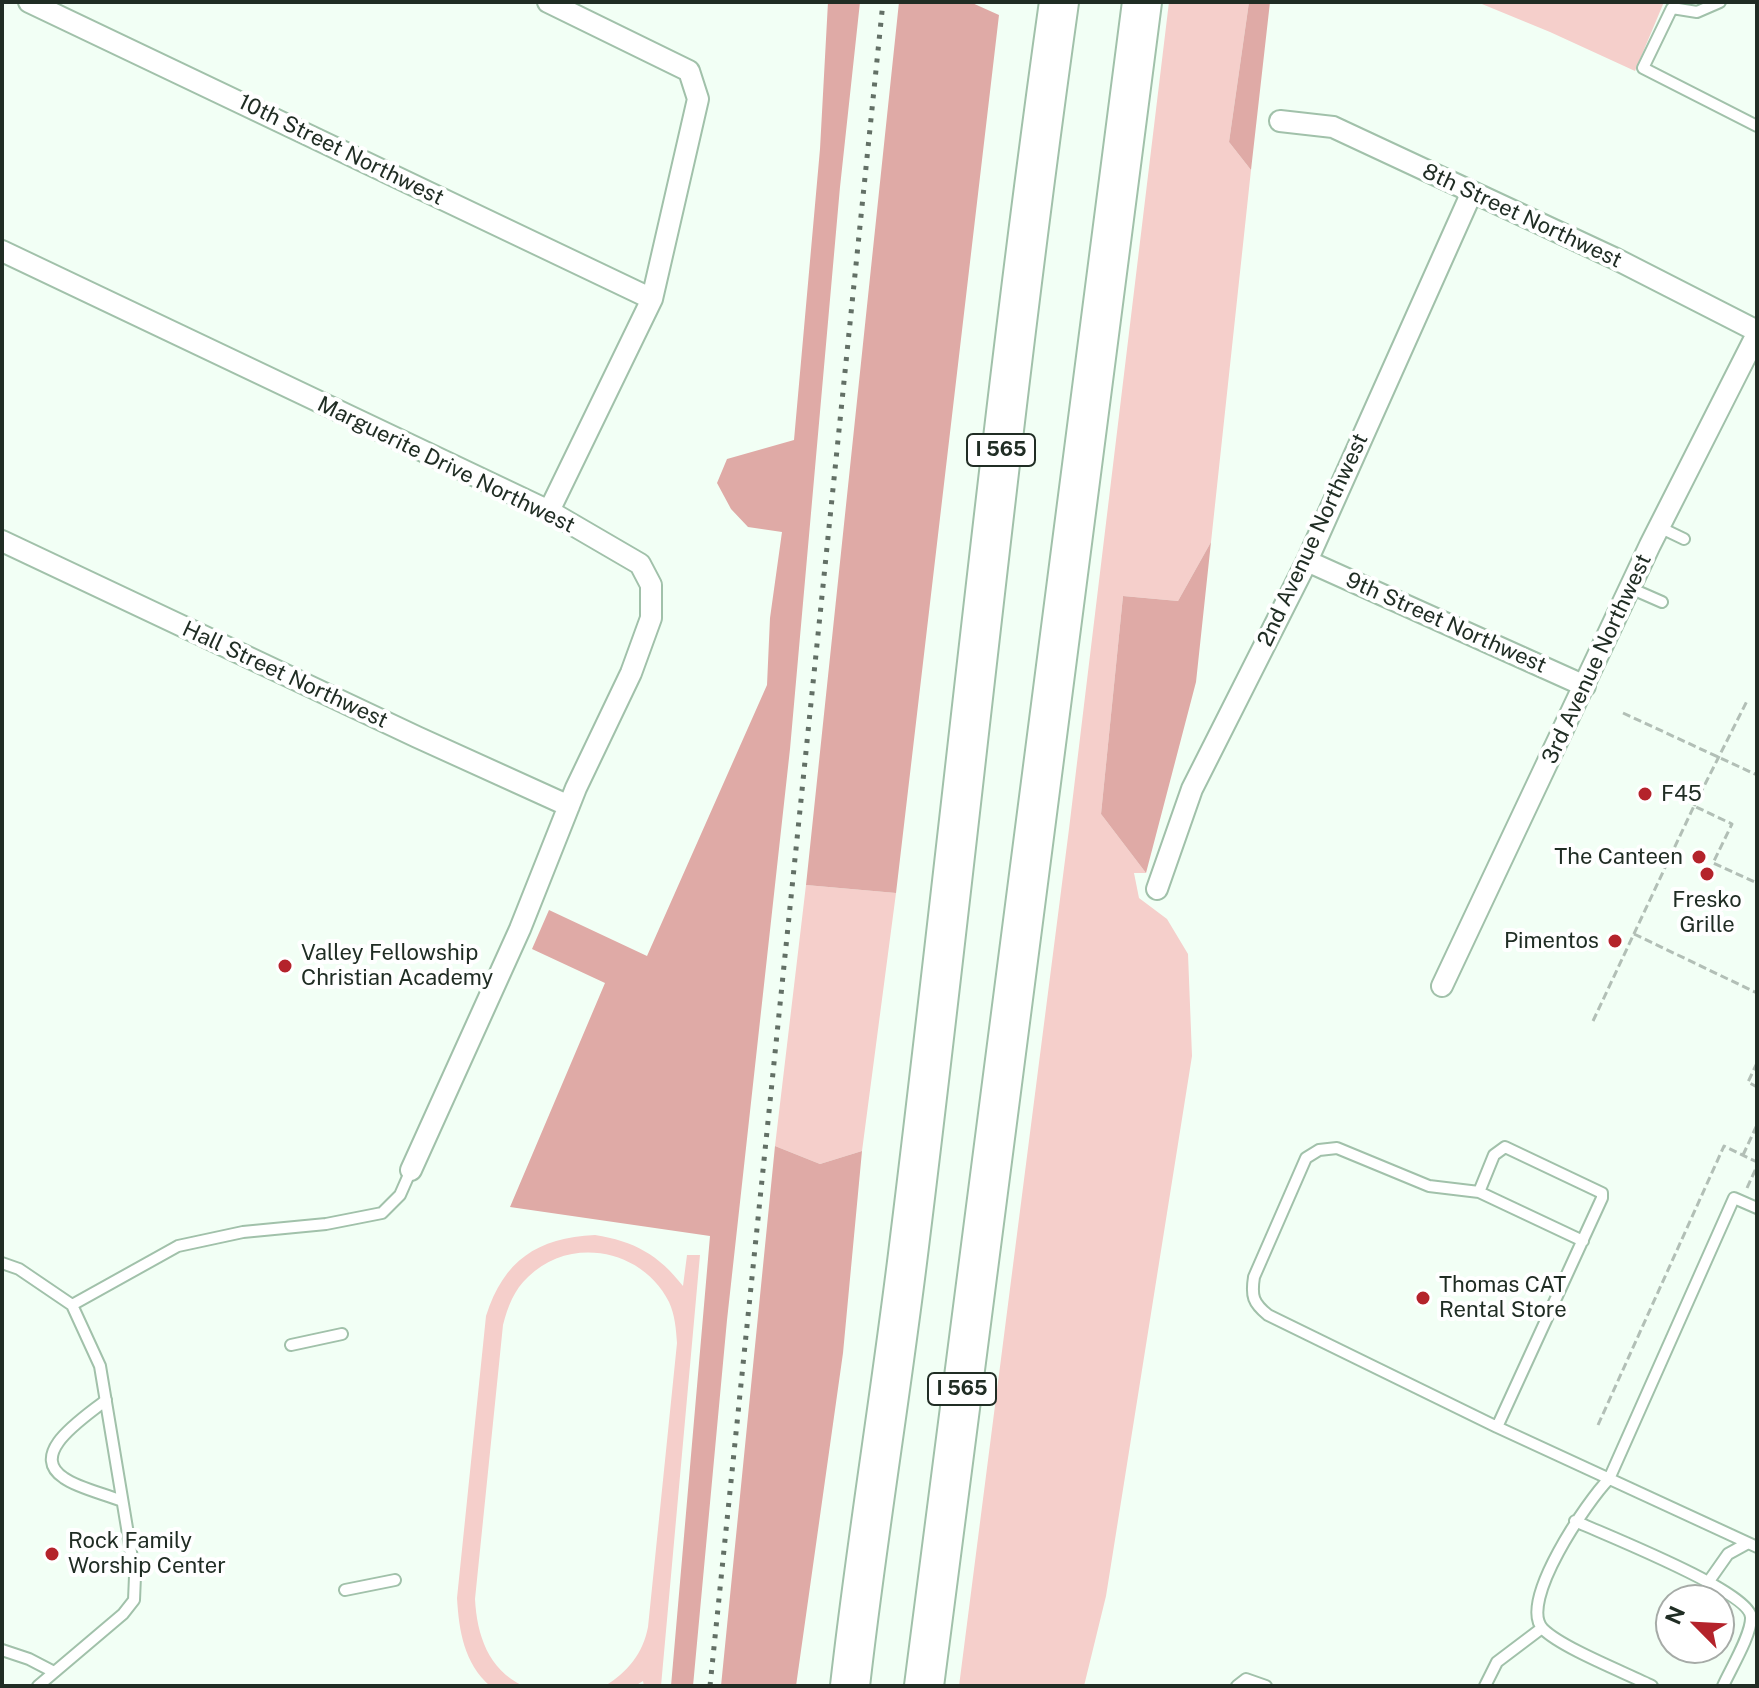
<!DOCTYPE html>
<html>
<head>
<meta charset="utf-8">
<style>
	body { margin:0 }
	#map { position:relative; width:1759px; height:1688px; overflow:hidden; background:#f2fff5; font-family:"Public Sans",sans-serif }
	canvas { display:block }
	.frame { position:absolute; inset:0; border:4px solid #202d24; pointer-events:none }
	.north { position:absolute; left:1655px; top:1584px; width:80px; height:80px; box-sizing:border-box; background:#fff; border:2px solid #a6aba7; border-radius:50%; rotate:294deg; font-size:22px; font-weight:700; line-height:32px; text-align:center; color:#202d24 }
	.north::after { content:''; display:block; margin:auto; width:28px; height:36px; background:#b4232b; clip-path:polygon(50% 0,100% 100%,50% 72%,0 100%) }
</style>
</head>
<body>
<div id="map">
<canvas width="1759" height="1688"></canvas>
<div class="frame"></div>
<div class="north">N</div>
</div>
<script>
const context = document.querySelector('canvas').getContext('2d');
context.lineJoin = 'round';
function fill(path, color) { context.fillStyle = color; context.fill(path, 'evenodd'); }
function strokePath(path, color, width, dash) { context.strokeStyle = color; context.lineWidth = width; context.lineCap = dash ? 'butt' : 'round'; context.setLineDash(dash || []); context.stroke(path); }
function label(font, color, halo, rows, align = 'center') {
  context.font = font + ' "Public Sans",sans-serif'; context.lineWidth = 8; context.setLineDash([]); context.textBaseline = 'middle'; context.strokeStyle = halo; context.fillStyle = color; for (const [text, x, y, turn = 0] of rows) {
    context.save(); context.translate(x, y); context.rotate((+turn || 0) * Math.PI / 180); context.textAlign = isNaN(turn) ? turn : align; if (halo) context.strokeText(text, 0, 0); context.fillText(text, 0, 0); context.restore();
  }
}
fill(new Path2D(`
	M1169 2H1249L1229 142 1251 170 1211 542 1178 601 1123 596 1101 814 1146 873H1134L1139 898 1167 919 1188 954 1192 1056 1106 1596 1084 1686H959L1069 829Z
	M1477 2H1664L1635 71 1550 32Z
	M806 885 896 893 862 1151 820 1164 775 1146Z
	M595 1235C634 1241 659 1255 683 1286L687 1255H700L661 1686H644L643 1681 635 1686H605C628 1672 643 1653 648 1627L677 1343C676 1329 675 1315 669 1302 643 1249 570 1235 528 1277 514 1290 508 1306 503 1325L475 1599C477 1635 488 1669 523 1686H490C464 1663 459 1631 457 1598L486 1316C504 1260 537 1238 595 1235Z`), '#f5cfcb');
fill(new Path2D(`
	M828 2H860L840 187 790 749 727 1320 693 1686H671L710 1236 510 1207 605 983 532 949 549 910 647 956 767 685 770 618 782 532 748 527 731 509 717 483 727 459 794 440 820 149Z
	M899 2H970L999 15 896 893 806 885Z
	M1249 2H1270L1251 170 1229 142Z
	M1211 542 1196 682 1146 873 1101 814 1123 596 1178 601Z
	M775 1146 820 1164 862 1151 843 1353 796 1686H721Z`), '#dfaaa6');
const service = new Path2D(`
	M1720 2 1697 12 1672 8 1643 68 1757 126
	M1659 527 1684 539
	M1630 588 1662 602
	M1479 1192 1494 1155 1505 1147 1602 1193V1198L1497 1427
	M1583 1241 1479 1192 1429 1186 1337 1148 1319 1150 1306 1158 1254 1277C1251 1296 1253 1303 1268 1315L1497 1427 1757 1547
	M2 1263 19 1269 72 1305 100 1366 135 1576 134 1600 123 1614 38 1686
	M72 1305 178 1246 243 1232 326 1224 382 1213 400 1195 411 1170
	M291 1345 342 1334
	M106 1400C87 1416 26 1453 64 1478 78 1488 105 1494 122 1501
	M1575 1521C1603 1534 1749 1591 1751 1617 1752 1634 1730 1670 1723 1686
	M1709 1581 1728 1554 1748 1543
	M345 1590 395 1580
	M2 1650 29 1659 54 1672
	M1237 1686 1246 1679 1266 1686
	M1485 1686 1497 1662 1542 1628
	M1652 1686C1626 1673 1562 1648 1543 1629 1517 1603 1588 1500 1609 1479L1734 1198 1757 1208`);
const minor = new Path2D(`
	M29 2 652 299
	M548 2 689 71 698 99 652 299 549 511
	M1280 121 1333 127 1616 259 1757 331
	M2 251 549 511 640 564 651 585V618L631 673 576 788 520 929 411 1170
	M2 541 417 737 569 806
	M1307 561 1585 686
	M1157 889 1192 789 1307 561 1472 192
	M1442 986 1650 545 1757 334`);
const motorway = new Path2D(`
	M850 1686C867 1536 892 1388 910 1238 961 826 1001 413 1059 2
	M924 1686 1142 2`);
strokePath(service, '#a1c1aa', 14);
strokePath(minor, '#a1c1aa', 24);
strokePath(motorway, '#a1c1aa', 42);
strokePath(new Path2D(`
	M1623 713 1757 775
	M1694 806 1748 699
	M1634 934 1757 993
	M1593 1021 1694 806 1732 824 1713 863 1757 883
	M1757 1063 1748 1082 1757 1087
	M1743 1155 1757 1125
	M1747 1188 1757 1166
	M1598 1425 1724 1146 1757 1162`), '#b2bfb6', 3, [8, 4]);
strokePath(service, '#fff', 10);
strokePath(minor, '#fff', 20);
strokePath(motorway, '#fff', 38);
strokePath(new Path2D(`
	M710 1686 883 2`), '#637066', 5, [4, 8]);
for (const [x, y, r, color] of [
	[1645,794,8,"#b4232b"],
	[1699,857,8,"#b4232b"],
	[1707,874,8,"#b4232b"],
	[1615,941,8,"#b4232b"],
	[285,966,8,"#b4232b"],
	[1423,1298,8,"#b4232b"],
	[52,1554,8,"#b4232b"]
]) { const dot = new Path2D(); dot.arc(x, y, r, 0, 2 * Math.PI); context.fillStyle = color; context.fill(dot); strokePath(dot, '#fff', 3); }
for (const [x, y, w] of [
	[1001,450,68],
	[962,1389,68]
]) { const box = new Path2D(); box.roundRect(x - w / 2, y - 16, w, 32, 6); context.fillStyle = '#fff'; context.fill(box); strokePath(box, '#202d24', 2); }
label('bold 20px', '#202d24', null, [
	["I 565",1001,450],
	["I 565",962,1389]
]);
label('22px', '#202d24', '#fff', [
	["10th Street Northwest",341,150,26],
	["8th Street Northwest",1522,216,25],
	["Marguerite Drive Northwest",446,465,26],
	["2nd Avenue Northwest",1313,540,-65],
	["9th Street Northwest",1446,623,24],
	["3rd Avenue Northwest",1597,659,-65],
	["Hall Street Northwest",285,675,25]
]);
label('22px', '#202d24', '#fff', [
	["F45",1661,794],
	["The Canteen",1683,857,"right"],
	["Fresko",1707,900,"center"],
	["Grille",1707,925,"center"],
	["Pimentos",1599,941,"right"],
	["Valley Fellowship",301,953],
	["Christian Academy",301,978],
	["Thomas CAT",1439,1285],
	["Rental Store",1439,1310],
	["Rock Family",68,1541],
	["Worship Center",68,1566]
], 'left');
</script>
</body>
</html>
